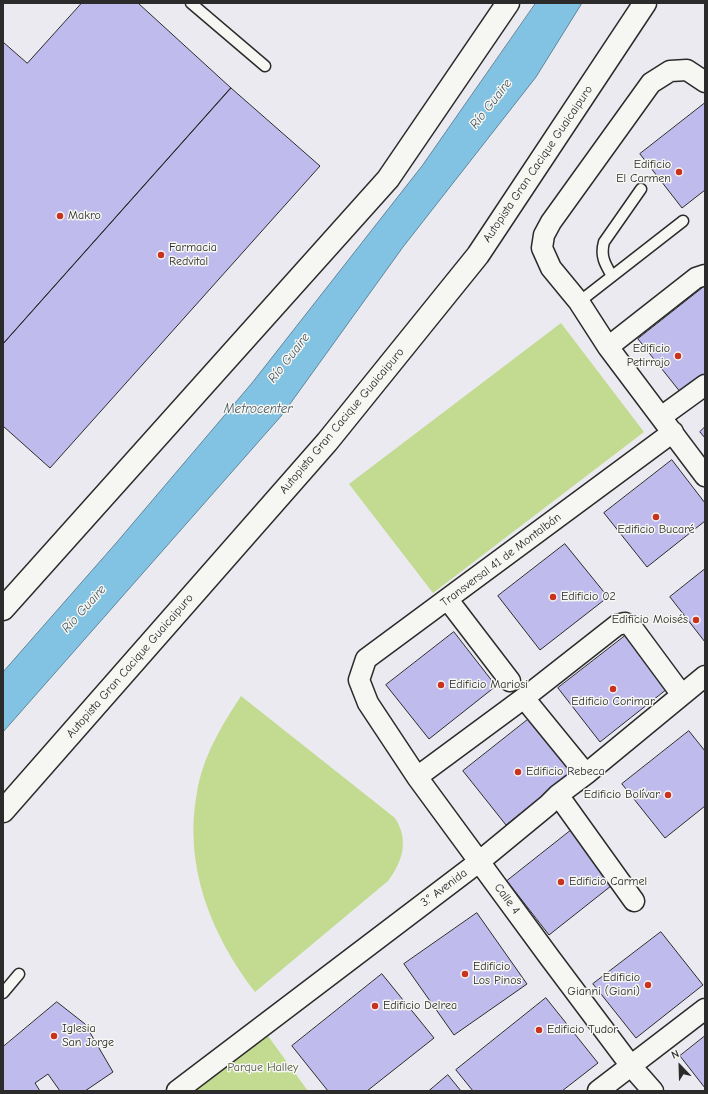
<!DOCTYPE html>
<html>
<head>
<meta charset="utf-8">
<style>
	body { margin:0 }
	#map { position:relative; width:708px; height:1094px; overflow:hidden; background:#ebeaf1; font-family:"Comic Neue",sans-serif }
	canvas { display:block }
	.frame { position:absolute; inset:0; border:4px solid #2b2b2b; pointer-events:none }
	.north { position:absolute; left:660px; top:1046px; width:40px; height:40px; -webkit-text-stroke:3px #f6f6f2; paint-order:stroke; rotate:337deg; font-size:11px; font-weight:700; line-height:16px; text-align:center; color:#2b2b2b }
	.north::after { content:''; display:block; margin:auto; width:14px; height:18px; background:#2b2b2b; clip-path:polygon(50% 0,100% 100%,50% 72%,0 100%) }
</style>
</head>
<body>
<div id="map">
<canvas width="708" height="1094"></canvas>
<div class="frame"></div>
<div class="north">N</div>
</div>
<script>
const context = document.querySelector('canvas').getContext('2d');
context.lineJoin = 'round';
function fill(path, color) { context.fillStyle = color; context.fill(path, 'evenodd'); }
function strokePath(path, color, width, dash) { context.strokeStyle = color; context.lineWidth = width; context.lineCap = dash ? 'butt' : 'round'; context.setLineDash(dash || []); context.stroke(path); }
function label(font, color, halo, rows, align = 'center') {
  context.font = font + ' "Comic Neue",sans-serif'; context.lineWidth = 3; context.setLineDash([]); context.textBaseline = 'middle'; context.strokeStyle = halo; context.fillStyle = color; for (const [text, x, y, turn = 0] of rows) {
    context.save(); context.translate(x, y); context.rotate((+turn || 0) * Math.PI / 180); context.textAlign = isNaN(turn) ? turn : align; if (halo) context.strokeText(text, 0, 0); context.fillText(text, 0, 0); context.restore();
  }
}
fill(new Path2D(`
	M561 323 644 432 433 593 349 484Z
	M241 696 395 818C409 840 403 861 388 881L255 992C211 935 183 865 197 792 203 756 222 725 241 696Z
	M268 1036 308 1091H192Z`), '#c2db91');
const water = new Path2D(`
	M536 3H582L536 77 403 247 282 415 3 732V672L117 542 252 383 422 166Z`);
fill(water, '#82c2e3');
strokePath(water, '#5f8699', 1);
const building = new Path2D(`
	M82 3H138L231 88 3 344V42L27 63Z
	M231 88 320 166 50 468 3 426V344Z
	M705 103V190L682 208 640 154Z
	M705 286V374L681 393 638 339Z
	M705 427V438L700 432Z
	M672 460 705 503V521L647 567 604 513Z
	M565 544 608 597 540 650 498 596Z
	M705 569V642L670 597Z
	M454 632 496 686 429 739 386 685Z
	M625 636 667 689 600 742 558 688Z
	M530 718 573 772 506 825 463 771Z
	M689 731 705 751V806L665 838 622 784Z
	M574 828 616 882 549 935 507 881Z
	M477 913 527 984 454 1035 404 964Z
	M661 932 703 985 636 1038 593 984Z
	M382 974 434 1038 367 1091H328L292 1046Z
	M546 998 598 1063 562 1091H473L456 1070Z
	M57 1002 85 1024 113 1072 85 1091H60L48 1074 35 1083 40 1091H3V1047Z
	M705 1036V1088L680 1056Z
	M448 1075 461 1091H429Z`);
fill(building, '#bfbced');
strokePath(building, '#2b2b2b', 1);
const service = new Path2D(`
	M191 3 265 66
	M612 276C605 264 600 256 604 242L641 189
	M579 302 683 221
	M3 993 19 974`);
const minor = new Path2D(`
	M705 82 687 70 670 71 651 83 551 222 544 235 542 248 551 268 579 302 608 347 705 476
	M608 347 696 278 705 275
	M661 417 705 385
	M448 600 510 681
	M524 698 586 774
	M417 777 524 698 617 625 625 623 631 626 682 695
	M558 795 634 901
	M177 1091 480 861 548 805 558 795 586 774 705 676
	M598 1091 705 1009
	M653 1091 631 1066 550 958 417 777 368 703 359 680 366 659 673 432`);
const motorway = new Path2D(`
	M3 609 388 179 508 3
	M3 811 327 442 478 255 645 3`);
strokePath(service, '#2b2b2b', 13);
strokePath(minor, '#2b2b2b', 23);
strokePath(motorway, '#2b2b2b', 25);
strokePath(service, '#f6f6f2', 10);
strokePath(minor, '#f6f6f2', 20);
strokePath(motorway, '#f6f6f2', 22);
for (const [x, y, r, color] of [
	[679,172,4,"#c8321e"],
	[60,216,4,"#c8321e"],
	[161,255,4,"#c8321e"],
	[678,356,4,"#c8321e"],
	[656,517,4,"#c8321e"],
	[553,597,4,"#c8321e"],
	[696,620,4,"#c8321e"],
	[441,685,4,"#c8321e"],
	[613,689,4,"#c8321e"],
	[518,772,4,"#c8321e"],
	[668,795,4,"#c8321e"],
	[561,882,4,"#c8321e"],
	[465,974,4,"#c8321e"],
	[648,985,4,"#c8321e"],
	[375,1006,4,"#c8321e"],
	[539,1030,4,"#c8321e"],
	[54,1036,4,"#c8321e"]
]) { const dot = new Path2D(); dot.arc(x, y, r, 0, 2 * Math.PI); context.fillStyle = color; context.fill(dot); strokePath(dot, '#f6f6f2', 1.5); }
label('12px', '#2b2b2b', '#f6f6f2', [
	["Autopista Gran Cacique Guaicaipuro",538,164,-56],
	["Autopista Gran Cacique Guaicaipuro",342,421,-50],
	["Transversal 41 de Montalbán",501,560,-37],
	["Autopista Gran Cacique Guaicaipuro",130,666,-49],
	["3.° Avenida",444,888,-37],
	["Calle 4",507,899,54]
]);
label('12px', '#2b2b2b', '#f6f6f2', [
	["Edificio",671,165,"right"],
	["El Carmen",671,179,"right"],
	["Makro",68,216],
	["Farmacia",169,248],
	["Redvital",169,262],
	["Edificio",670,349,"right"],
	["Petirrojo",670,363,"right"],
	["Edificio Bucaré",656,530,"center"],
	["Edificio 02",561,597],
	["Edificio Moisés",688,620,"right"],
	["Edificio Mariosi",449,685],
	["Edificio Corimar",613,702,"center"],
	["Edificio Rebeca",526,772],
	["Edificio Bolívar",660,795,"right"],
	["Edificio Carmel",569,882],
	["Edificio",473,967],
	["Los Pinos",473,981],
	["Edificio",640,978,"right"],
	["Gianni (Giani)",640,992,"right"],
	["Edificio Delrea",383,1006],
	["Iglesia",62,1029],
	["San Jorge",62,1043],
	["Edificio Tudor",547,1030]
], 'left');
label('12px', '#515744', '#f6f6f2', [
	["Parque Halley",263,1068]
]);
label('italic 13px', '#455862', '#f6f6f2', [
	["Río Guaire",491,104,-52],
	["Río Guaire",289,358,-52],
	["Metrocenter",258,409],
	["Río Guaire",84,609,-48]
]);
</script>
</body>
</html>
